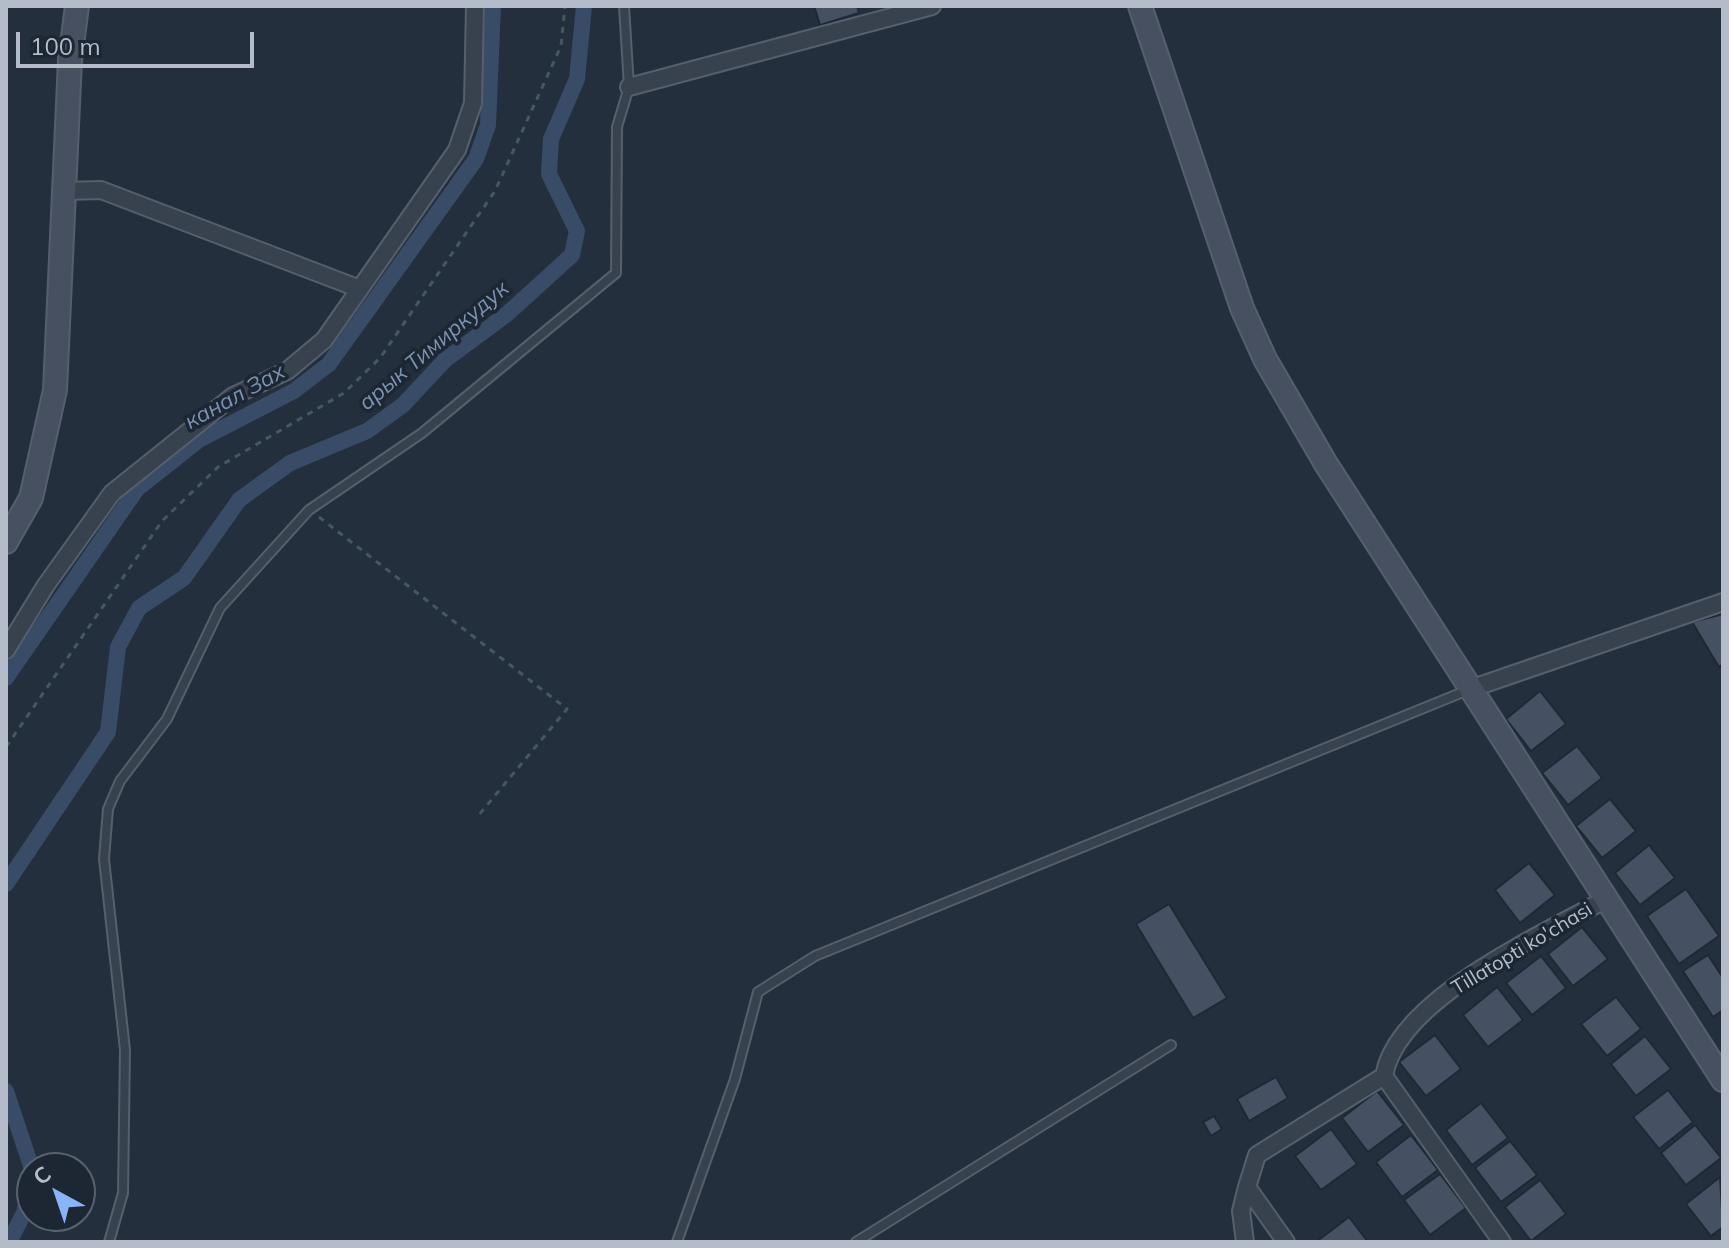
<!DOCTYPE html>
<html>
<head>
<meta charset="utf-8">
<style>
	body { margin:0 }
	#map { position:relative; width:1729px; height:1248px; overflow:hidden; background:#242f3e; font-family:Mulish,sans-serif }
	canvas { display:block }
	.frame { position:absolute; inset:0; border:8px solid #b4bcc9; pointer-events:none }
	.north { position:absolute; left:16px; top:1152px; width:80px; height:80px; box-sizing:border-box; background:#1d2633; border:2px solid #59626f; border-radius:50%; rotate:320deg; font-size:22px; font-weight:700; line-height:32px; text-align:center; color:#b4bcc9 }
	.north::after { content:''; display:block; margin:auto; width:28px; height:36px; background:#8ab4f8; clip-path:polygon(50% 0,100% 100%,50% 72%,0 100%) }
	.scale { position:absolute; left:16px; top:32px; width:238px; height:36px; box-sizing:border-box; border:4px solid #b4bcc9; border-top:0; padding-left:10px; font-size:24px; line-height:28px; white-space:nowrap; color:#b4bcc9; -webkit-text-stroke:6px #1d2633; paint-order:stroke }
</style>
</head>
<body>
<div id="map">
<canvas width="1729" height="1248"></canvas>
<div class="frame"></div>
<div class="north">С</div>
<div class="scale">100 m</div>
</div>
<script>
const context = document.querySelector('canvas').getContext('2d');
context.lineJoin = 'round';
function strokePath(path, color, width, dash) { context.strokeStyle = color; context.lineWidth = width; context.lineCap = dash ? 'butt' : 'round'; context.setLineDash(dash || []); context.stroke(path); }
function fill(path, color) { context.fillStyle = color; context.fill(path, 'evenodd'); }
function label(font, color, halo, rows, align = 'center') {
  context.font = font + ' Mulish,sans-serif'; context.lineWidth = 7; context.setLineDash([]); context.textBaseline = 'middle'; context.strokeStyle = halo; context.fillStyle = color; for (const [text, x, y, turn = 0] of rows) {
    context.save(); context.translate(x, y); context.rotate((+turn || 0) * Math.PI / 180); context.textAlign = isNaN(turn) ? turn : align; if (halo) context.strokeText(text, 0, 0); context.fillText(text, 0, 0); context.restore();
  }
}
strokePath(new Path2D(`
	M6 678 137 489 199 440 294 391 329 364 476 159 488 125 493 6
	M6 884 108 732 118 647 139 608 184 578 239 500 290 463 367 431 403 405 445 360 507 314 572 255 577 231 549 174 551 139 577 79 584 6
	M6 1091 32 1169
	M9 1242 24 1213 32 1177`), '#394c67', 16);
const building = new Path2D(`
	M814 6H857L859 13 820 25Z
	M1723 614V664L1719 667 1692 622Z
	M1540 691 1566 724 1531 751 1506 719Z
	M1577 746 1602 778 1568 805 1542 773Z
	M1610 799 1636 831 1602 858 1576 826Z
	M1649 845 1675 878 1640 905 1615 873Z
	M1529 863 1555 895 1520 923 1495 890Z
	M1686 889 1719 936 1679 964 1647 916Z
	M1169 904 1227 998 1193 1018 1136 924Z
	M1582 927 1608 959 1573 986 1548 954Z
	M1708 955 1723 978V1010L1713 1017 1683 971Z
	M1541 956 1566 988 1532 1015 1506 983Z
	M1497 987 1523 1020 1488 1047 1463 1015Z
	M1616 997 1641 1029 1607 1056 1581 1024Z
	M1435 1035 1461 1069 1426 1096 1399 1062Z
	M1645 1036 1671 1069 1636 1096 1611 1064Z
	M1276 1077 1288 1098 1249 1121 1237 1099Z
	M1668 1090 1693 1122 1659 1149 1633 1117Z
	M1377 1091 1404 1125 1368 1152 1342 1118Z
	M1481 1103 1508 1138 1472 1165 1446 1130Z
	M1214 1116 1222 1129 1211 1136 1203 1122Z
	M1695 1125 1721 1158 1686 1185 1661 1153Z
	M1331 1129 1357 1164 1321 1190 1295 1156Z
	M1411 1135 1438 1170 1402 1197 1376 1162Z
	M1510 1141 1537 1175 1501 1202 1475 1168Z
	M1440 1174 1466 1208 1430 1235 1404 1200Z
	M1720 1177 1723 1227 1711 1236 1686 1204Z
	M1540 1180 1566 1214 1531 1241 1505 1207Z
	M1349 1217 1368 1242H1316Z`);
fill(building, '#455162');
strokePath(building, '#1f2835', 2);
const service = new Path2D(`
	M109 1242 123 1193 125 1050 104 859 108 809 120 781 167 719 220 608 309 510 422 433 616 273 617 127 629 87 624 6
	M677 1242 735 1079 758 992 815 956 1468 690
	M856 1242 1171 1045`);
const minor = new Path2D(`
	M629 87 932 6
	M64 191 101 190 360 289
	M6 650 46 585 112 493 233 396 287 371 324 340 457 150 473 103 475 6
	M1470 689 1723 602
	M1384 1076C1397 999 1542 935 1606 899
	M1384 1076 1502 1242
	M1245 1242 1241 1211 1247 1187
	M1286 1242 1247 1187 1257 1155 1384 1076`);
const secondary = new Path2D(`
	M1140 6 1242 308 1265 359 1326 464 1723 1080
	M6 542 31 498 55 390 70 60 77 6`);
strokePath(service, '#565f6c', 12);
strokePath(minor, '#565f6c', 20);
strokePath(secondary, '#565f6c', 26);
strokePath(new Path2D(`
	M319 517 567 709 478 816
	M6 747 162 521 218 467 344 393 380 358 495 191 561 46 565 6`), '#44595c', 3, [6, 6]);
strokePath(service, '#38414e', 8);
strokePath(minor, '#38414e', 16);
strokePath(secondary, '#465061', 22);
label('20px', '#b4bcc9', '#1d2633', [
	["Tillatopti ko'chasi",1522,949,-31]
]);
label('italic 22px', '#7c92b1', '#1d2633', [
	["арык Тимиркудук",434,346,-40],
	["канал Зах",235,397,-29]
]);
</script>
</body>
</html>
